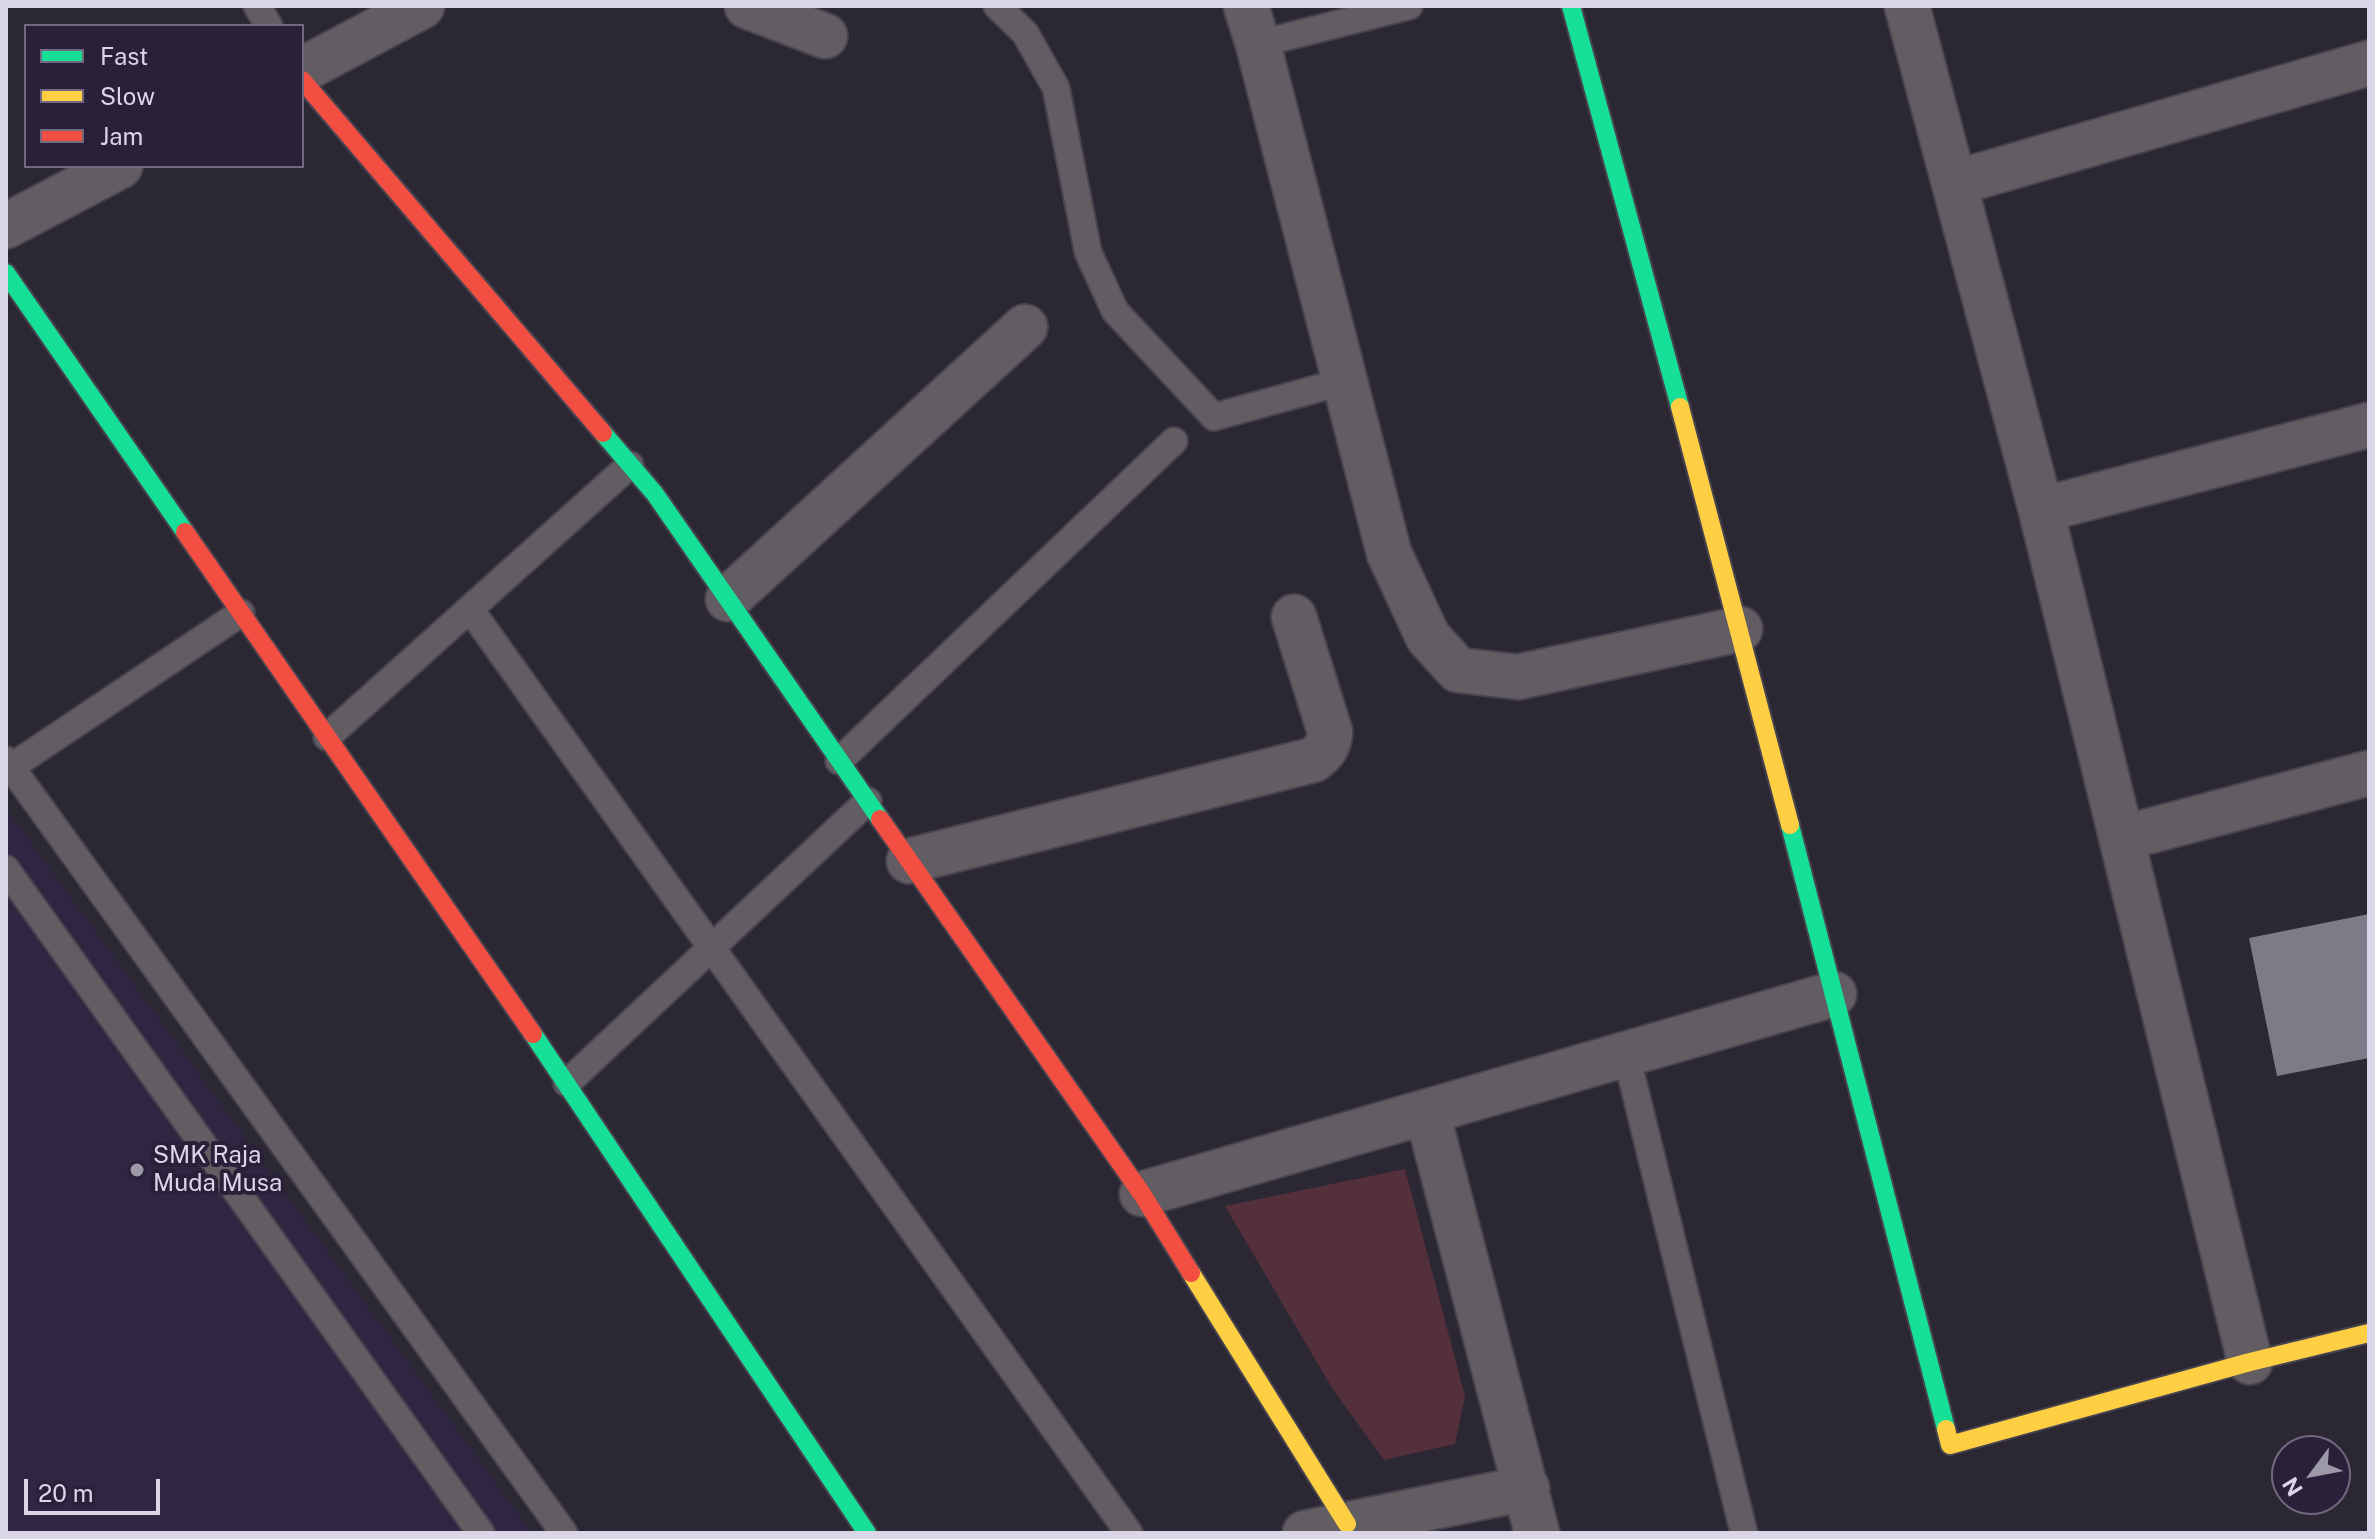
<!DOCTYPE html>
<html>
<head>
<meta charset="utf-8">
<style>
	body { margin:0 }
	#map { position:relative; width:2375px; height:1539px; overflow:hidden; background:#2b2733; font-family:"Public Sans",sans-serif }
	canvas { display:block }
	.frame { position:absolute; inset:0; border:8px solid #dbd6e7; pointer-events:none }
	.legend { position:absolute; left:24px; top:24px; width:280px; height:144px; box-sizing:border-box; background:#292139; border:2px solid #70697f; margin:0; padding:10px 14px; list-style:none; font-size:24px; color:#dbd6e7 }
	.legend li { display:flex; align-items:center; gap:16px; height:40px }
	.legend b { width:40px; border:2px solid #70697f }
	.north { position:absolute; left:2271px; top:1435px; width:80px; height:80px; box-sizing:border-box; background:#292139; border:2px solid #70697f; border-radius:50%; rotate:238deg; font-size:22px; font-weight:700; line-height:32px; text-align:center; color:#dbd6e7 }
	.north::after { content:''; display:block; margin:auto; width:28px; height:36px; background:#9d99a8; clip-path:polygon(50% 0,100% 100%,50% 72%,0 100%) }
	.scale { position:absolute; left:24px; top:1479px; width:136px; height:36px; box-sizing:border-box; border:4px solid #dbd6e7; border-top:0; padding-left:10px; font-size:24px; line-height:28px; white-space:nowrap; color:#dbd6e7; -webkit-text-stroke:6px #292139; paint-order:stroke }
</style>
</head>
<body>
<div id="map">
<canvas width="2375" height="1539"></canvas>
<div class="frame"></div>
<ul class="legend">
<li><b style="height:10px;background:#16e098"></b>Fast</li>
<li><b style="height:10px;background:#ffcf43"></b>Slow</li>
<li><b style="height:10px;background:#f24e42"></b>Jam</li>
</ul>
<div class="north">N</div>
<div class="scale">20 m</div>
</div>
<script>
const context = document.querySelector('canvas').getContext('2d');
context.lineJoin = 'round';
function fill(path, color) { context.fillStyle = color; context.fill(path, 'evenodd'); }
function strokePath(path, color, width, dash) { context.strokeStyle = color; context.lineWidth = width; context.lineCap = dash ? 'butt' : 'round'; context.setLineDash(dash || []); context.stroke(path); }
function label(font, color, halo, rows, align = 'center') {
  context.font = font + ' "Public Sans",sans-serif'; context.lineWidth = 8; context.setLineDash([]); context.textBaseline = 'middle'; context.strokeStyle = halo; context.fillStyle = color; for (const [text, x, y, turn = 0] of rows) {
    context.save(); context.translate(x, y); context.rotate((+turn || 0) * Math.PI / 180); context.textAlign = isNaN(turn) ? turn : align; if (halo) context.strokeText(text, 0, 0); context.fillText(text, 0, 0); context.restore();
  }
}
fill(new Path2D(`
	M6 808 532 1533H6Z`), '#2f2642');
fill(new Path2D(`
	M1405 1169 1465 1396 1455 1444 1384 1460 1332 1388 1225 1206Z`), '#542f3c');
fill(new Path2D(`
	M2369 914V1058L2277 1076 2249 938Z`), '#7b7c87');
const lane = new Path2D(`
	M257 6 269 26
	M997 6 1025 33 1056 88 1088 252 1115 311 1214 417 1345 381
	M1258 44 1409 6
	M470 609 1129 1533
	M327 737 630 465
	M6 760 564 1533
	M839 761 1174 441
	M11 767 241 613
	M6 869 481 1533
	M1626 1054 1744 1533
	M567 1083 868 801`);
const street = new Path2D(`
	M747 6 825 36
	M1246 6 1258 44 1389 553 1428 637 1458 670 1518 677 1740 629
	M1907 6 2041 510 2250 1362
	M302 70 422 6
	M1955 183 2369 63
	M6 226 120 166
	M2041 510 2369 425
	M728 599 1025 327
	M2123 838 2369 773
	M909 861 1313 760C1324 752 1329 746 1330 732L1294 617
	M1427 1112 1537 1533
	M1142 1194 1834 994
	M1305 1533 1527 1488`);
const fast = new Path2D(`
	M1571 6 1680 407
	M6 273 185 532
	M603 433 655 494 880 819
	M1790 825 1946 1429
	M533 1034 867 1533`);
const slow = new Path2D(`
	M1680 407 1790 825
	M1191 1273 1347 1524
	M1946 1429 1950 1445 2250 1362 2369 1333`);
const jam = new Path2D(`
	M302 80 603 433
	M185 532 533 1034
	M880 819 1142 1194 1191 1273`);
strokePath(lane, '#48444f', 30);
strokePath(street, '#48444f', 48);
strokePath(fast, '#48444f', 22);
strokePath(slow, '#48444f', 22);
strokePath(jam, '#48444f', 22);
strokePath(lane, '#625d63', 26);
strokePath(street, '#625d63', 44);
strokePath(fast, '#16e098', 18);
strokePath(slow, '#ffcf43', 18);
strokePath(jam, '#f24e42', 18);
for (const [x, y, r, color] of [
	[137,1170,8,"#9d99a8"]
]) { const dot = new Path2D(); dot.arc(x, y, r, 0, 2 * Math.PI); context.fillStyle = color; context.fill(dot); strokePath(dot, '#292139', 3); }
label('24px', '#dbd6e7', '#292139', [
	["SMK Raja",153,1156],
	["Muda Musa",153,1184]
], 'left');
</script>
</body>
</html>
